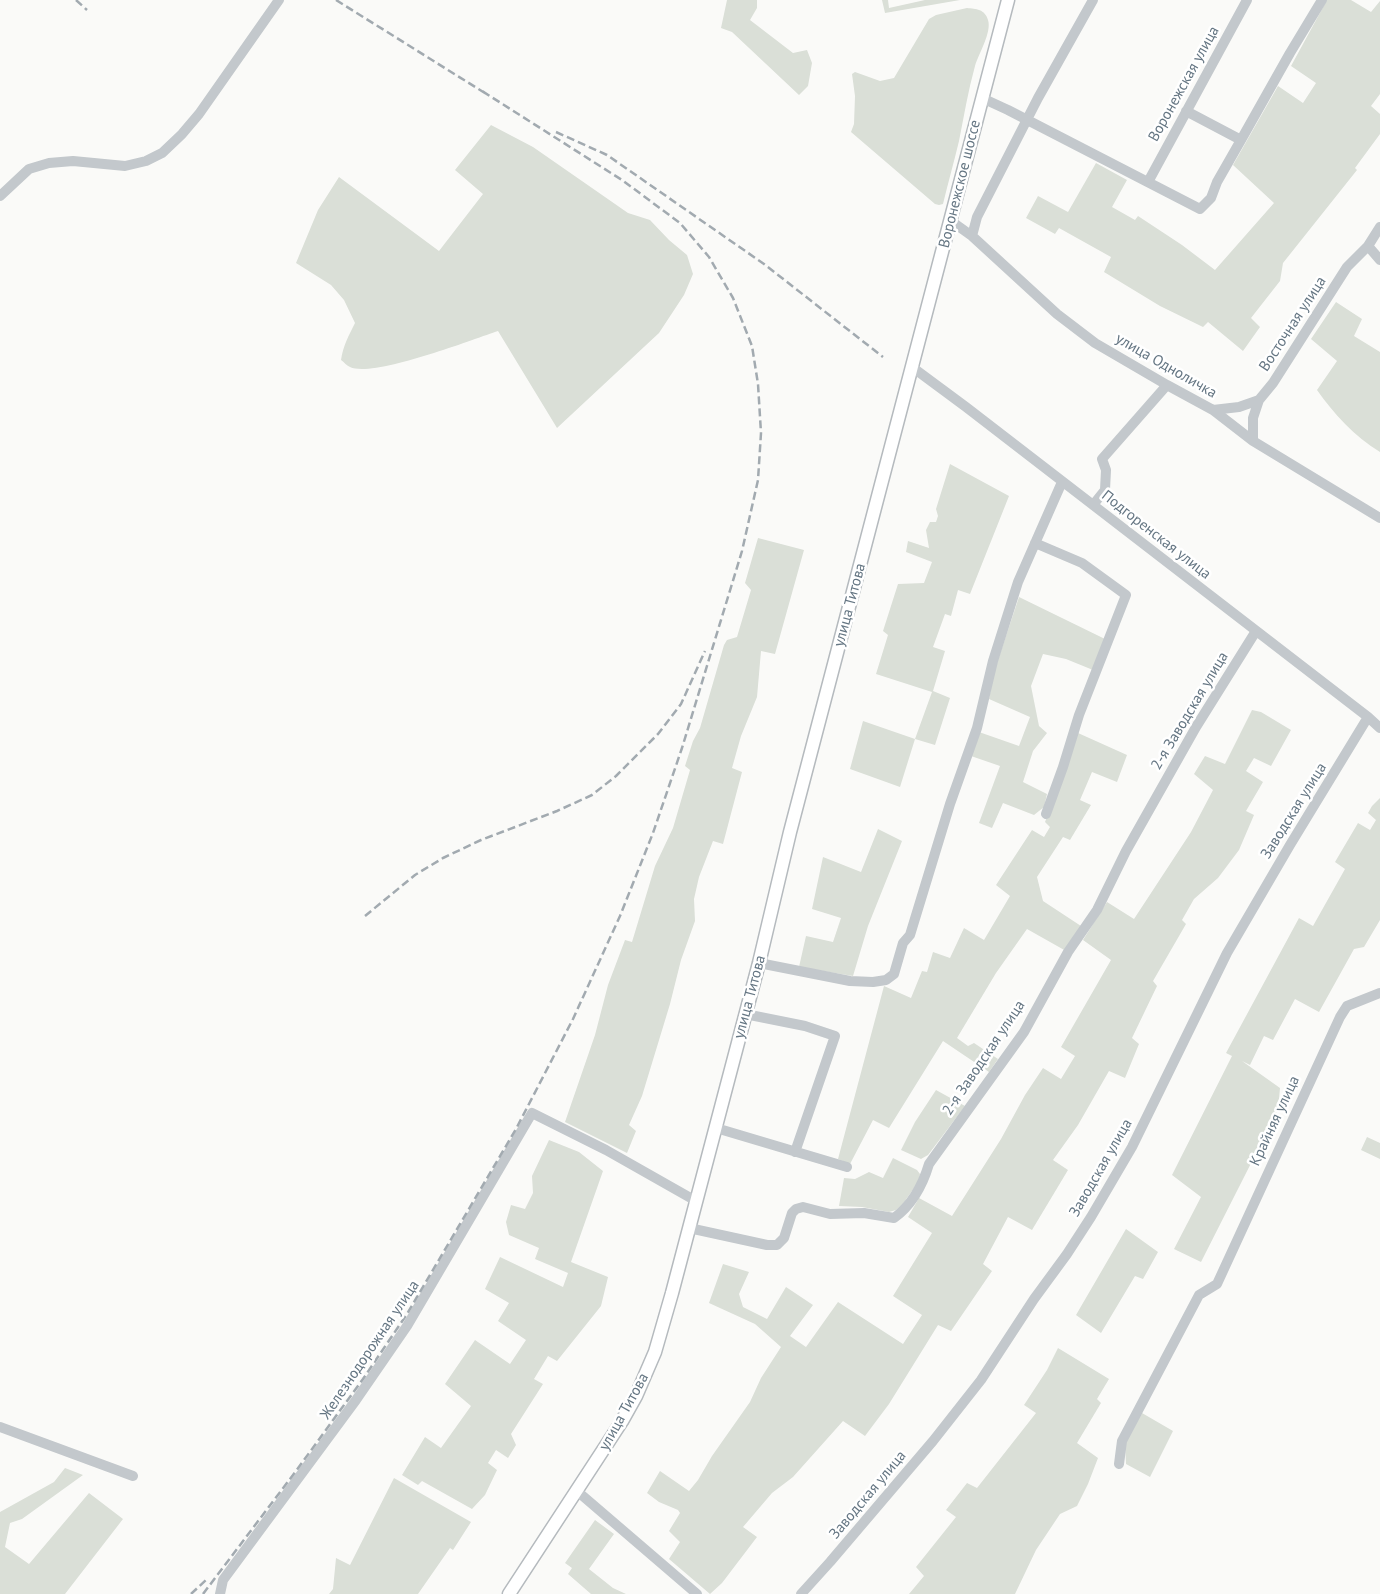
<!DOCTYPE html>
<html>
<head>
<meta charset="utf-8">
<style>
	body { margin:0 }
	canvas { display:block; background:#fafaf8 }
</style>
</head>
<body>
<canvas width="1380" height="1594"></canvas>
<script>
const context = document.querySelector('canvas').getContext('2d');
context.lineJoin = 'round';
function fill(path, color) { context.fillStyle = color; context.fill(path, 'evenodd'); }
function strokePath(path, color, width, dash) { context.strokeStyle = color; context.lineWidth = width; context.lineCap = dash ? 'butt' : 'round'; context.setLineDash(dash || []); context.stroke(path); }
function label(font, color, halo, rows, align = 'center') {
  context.font = font + ' "PT Sans",sans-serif'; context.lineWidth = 5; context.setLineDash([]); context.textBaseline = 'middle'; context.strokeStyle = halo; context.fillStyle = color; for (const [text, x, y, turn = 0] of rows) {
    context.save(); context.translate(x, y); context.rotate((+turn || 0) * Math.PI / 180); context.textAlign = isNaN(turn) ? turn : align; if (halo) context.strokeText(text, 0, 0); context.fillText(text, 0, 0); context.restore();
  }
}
fill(new Path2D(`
	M727 0H757V8L750 20 793 53 807 50 812 63 808 86 799 95 732 32 721 28Z
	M882 0H888L889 8 925 0H960L885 13Z
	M1327 0H1351L1371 12 1380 1V94L1371 106 1380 114V134L1355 168 1357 170 1283 263 1280 281 1251 318 1260 327 1243 351 1208 322 1203 327 1160 306 1104 272 1111 257 1059 228 1055 234 1026 218 1038 196 1068 212 1096 163 1127 180 1112 207 1135 220 1138 216 1182 245 1215 270 1274 203 1233 165 1278 86 1303 103 1316 83 1291 66Z
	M967 8C976 9 985 9 988 20 992 32 979 53 975 66 968 91 964 116 959 141 954 162 948 183 943 204L939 205 935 204 851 132 854 124 855 96 852 74 855 72 880 81 894 78 929 19 936 15Z
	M491 125 533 147 628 213 650 220 669 240 687 255 693 274 684 295 659 333 557 428 498 331C471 340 373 378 350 367 347 366 344 362 341 360 343 346 349 335 355 323L344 300 331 285 296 263 318 210 339 177 439 251 483 194 455 170Z
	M1336 302 1362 319 1354 336 1380 352V452C1354 436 1334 414 1317 390L1337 361 1311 339Z
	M950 464 1009 496 970 594 958 590 951 616 945 614 933 647 945 651 933 691 950 698 935 745 915 739 900 787 850 769 863 721 915 739 932 692 876 674 888 635 883 631 898 584 924 583 932 562 906 552 908 541 929 548 926 530 930 522H936L938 516 936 509Z
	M758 538 804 550 775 654 761 651 757 697 741 736 732 768 742 772 723 844 713 841 699 877 694 899 695 921 681 960 670 1004 642 1096 629 1125 636 1131 627 1153 565 1122 595 1035 608 985 625 940 632 942 655 866 673 828 690 770 685 766 693 741 700 728 724 645 727 640 737 637 751 590 745 583Z
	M1019 597 1105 639 1093 670 1066 659 1043 654 1031 686 1039 726 1047 733 1033 751 1023 782 1047 794 1044 807 1034 815 1003 803 992 828 979 823 1000 766 971 756 979 732 1019 746 1030 717 989 699 994 672Z
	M1252 710 1261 712 1291 730 1271 766 1254 758 1246 771 1263 782 1246 811 1254 815 1239 850 1218 878 1194 899 1182 920 1186 924 1153 981 1157 986 1132 1038 1139 1044 1125 1078 1109 1071 1078 1125 1053 1160 1068 1170 1032 1230 1008 1217 983 1264 992 1271 951 1331 938 1325 889 1404 865 1436 843 1421 793 1477 772 1493 743 1527 757 1537 722 1583 710 1594 669 1559 680 1542 669 1531 680 1513 678 1510 659 1502 647 1493 660 1471 689 1491 698 1480 712 1456 750 1402 761 1378 781 1347 755 1324 709 1303 723 1264 749 1272 739 1294 743 1307 767 1319 786 1287 813 1305 790 1336 806 1347 838 1302 903 1344 922 1315 893 1296 932 1233 908 1217 919 1198 952 1216 1001 1139 1025 1095 1043 1068 1061 1079 1075 1056 1061 1047 1111 960 1083 940 1107 902 1134 919 1191 832 1213 790 1194 774 1205 756 1225 764Z
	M1078 733 1127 755 1117 782 1092 772 1080 800 1091 805 1070 840 1063 837 1037 877 1043 901 1081 926 1066 951 1027 929 996 973 957 1038 968 1046 974 1043 998 1059 989 1072 943 1041 889 1128 873 1120 850 1164 838 1159 884 986 911 998 922 971 927 972 933 952 950 958 964 928 984 940 1010 896 996 885 1032 830 1044 837 1050 827 1045 822Z
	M1380 798V920L1364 947 1354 949 1319 1012 1295 999 1273 1040 1264 1036 1250 1065 1242 1061 1280 1088 1278 1110 1201 1262 1174 1249 1201 1197 1172 1175 1232 1056 1226 1053 1299 918 1313 926 1345 869 1335 862 1358 823 1370 830 1376 820 1368 813 1372 806Z
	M878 829 902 841 868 926 853 976 799 967 806 936 833 942 841 918 812 909 823 857 861 872Z
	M936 1090 965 1106 928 1155 921 1159 901 1150 915 1122Z
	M1367 1137 1380 1143V1159L1361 1150Z
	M549 1140 579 1152 603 1171 571 1262 608 1277 601 1306 557 1361 548 1356 534 1379 543 1384 511 1434 516 1445 508 1458 496 1450 488 1463 497 1470 485 1495 472 1509 422 1481 418 1485 402 1475 425 1437 441 1448 471 1406 445 1384 475 1340 510 1364 526 1340 498 1321 509 1303 485 1289 500 1257 563 1287 568 1273 535 1259 539 1248 509 1235 506 1222 511 1205 525 1209 533 1193 532 1176Z
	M893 1158 917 1170 920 1174 919 1181 902 1205 896 1210 889 1212 862 1207 839 1206 844 1178 855 1179 869 1172 883 1178Z
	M1126 1229 1158 1252 1143 1279 1135 1276 1101 1333 1076 1315Z
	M1058 1348 1109 1379 1097 1399 1101 1403 1077 1443 1098 1458 1088 1484 1077 1506 1060 1514 1036 1550 1015 1594H909L924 1576 916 1567 956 1517 946 1510 967 1483 977 1488 1036 1413 1024 1405 1047 1370Z
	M1142 1413 1173 1431 1150 1477 1126 1464 1125 1442Z
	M65 1468 83 1475 22 1519 10 1523 5 1547 29 1564 89 1493 123 1519 65 1594H0V1512L54 1482Z
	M394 1478 471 1522 453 1550 450 1548 418 1594H329L333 1589 336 1558 350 1565Z
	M595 1520 614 1534 589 1569 613 1588 626 1594H591L568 1574 572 1568 565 1563Z`), '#dadfd7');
const major = new Path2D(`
	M509 1594 622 1421 636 1396 655 1352 672 1293 759 963 790 832 1008 0`);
strokePath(major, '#b5babe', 15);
strokePath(new Path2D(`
	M982 98 1008 110 1200 209 1211 198 1217 182 1241 140
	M1186 111 1241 140 1290 53 1322 0
	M1148 182 1247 0
	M0 196 29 169 49 163 73 161 125 166 146 161 162 153 182 134 199 114 279 0
	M951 221 972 236 1057 314 1095 343 1167 385 1213 410 1253 441 1380 518
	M972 236 977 217 1038 98 1093 0
	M1368 246 1380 260
	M912 367 966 407 1368 717 1380 728
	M1213 410 1239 407 1259 400 1273 383 1347 267 1368 246 1380 227
	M1253 441V418L1259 400
	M1093 505 1105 490 1106 470 1102 459 1167 385
	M1035 543 1082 563 1126 595 1079 715 1063 767 1046 814
	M759 963 850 981 873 982 886 980 894 974 903 943 910 935 950 804 977 728 993 661 1018 582 1062 482
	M745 1014 805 1026 835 1036 795 1152
	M716 1128 847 1167
	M689 1228 767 1245H777L784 1238 792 1213 796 1209 803 1207 830 1214 864 1213 894 1218C912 1205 923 1184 929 1164L1024 1032 1068 952 1097 910 1126 851 1196 727 1256 631
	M0 1427 133 1476
	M1119 1464 1122 1441 1199 1295 1217 1284 1340 1017 1347 1006 1380 993
	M577 1491 697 1594
	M220 1594 223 1580 356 1400 407 1326 532 1113 606 1150 696 1201
	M801 1594 830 1562 933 1441 981 1380 1034 1299 1067 1254 1091 1217 1132 1147 1227 953 1290 845 1368 717`), '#c3c8cc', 10);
strokePath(major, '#fff', 12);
strokePath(new Path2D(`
	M76 0 87 10
	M336 0 488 95
	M556 132 607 155 764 264 883 357
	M365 916 415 875 443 858 481 840 557 811 592 795 616 776 658 734 681 704 705 651
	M191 1594 207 1579
	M203 1594 296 1471 363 1379 407 1314 516 1129 573 1019 620 916 653 833 682 748 742 551 758 480 761 433 758 384 752 346 733 298 709 257 680 223 622 180 482 91`), '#a2aab0', 2.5, [8, 4]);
label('15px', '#657683', '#fff', [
	["Воронежская улица",1184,84,-61],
	["Воронежское шоссе",960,184,-76],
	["Восточная улица",1293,324,-57],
	["улица Одноличка",1166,366,30],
	["Подгоренская улица",1156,535,38],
	["улица Титова",850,605,-75],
	["2-я Заводская улица",1190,711,-59],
	["Заводская улица",1294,811,-58],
	["улица Титова",750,997,-75],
	["2-я Заводская улица",984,1058,-56],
	["Крайняя улица",1275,1121,-65],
	["Заводская улица",1101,1168,-60],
	["Железнодорожная улица",370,1350,-56],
	["улица Титова",624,1412,-61],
	["Заводская улица",868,1495,-50]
]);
</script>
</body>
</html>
